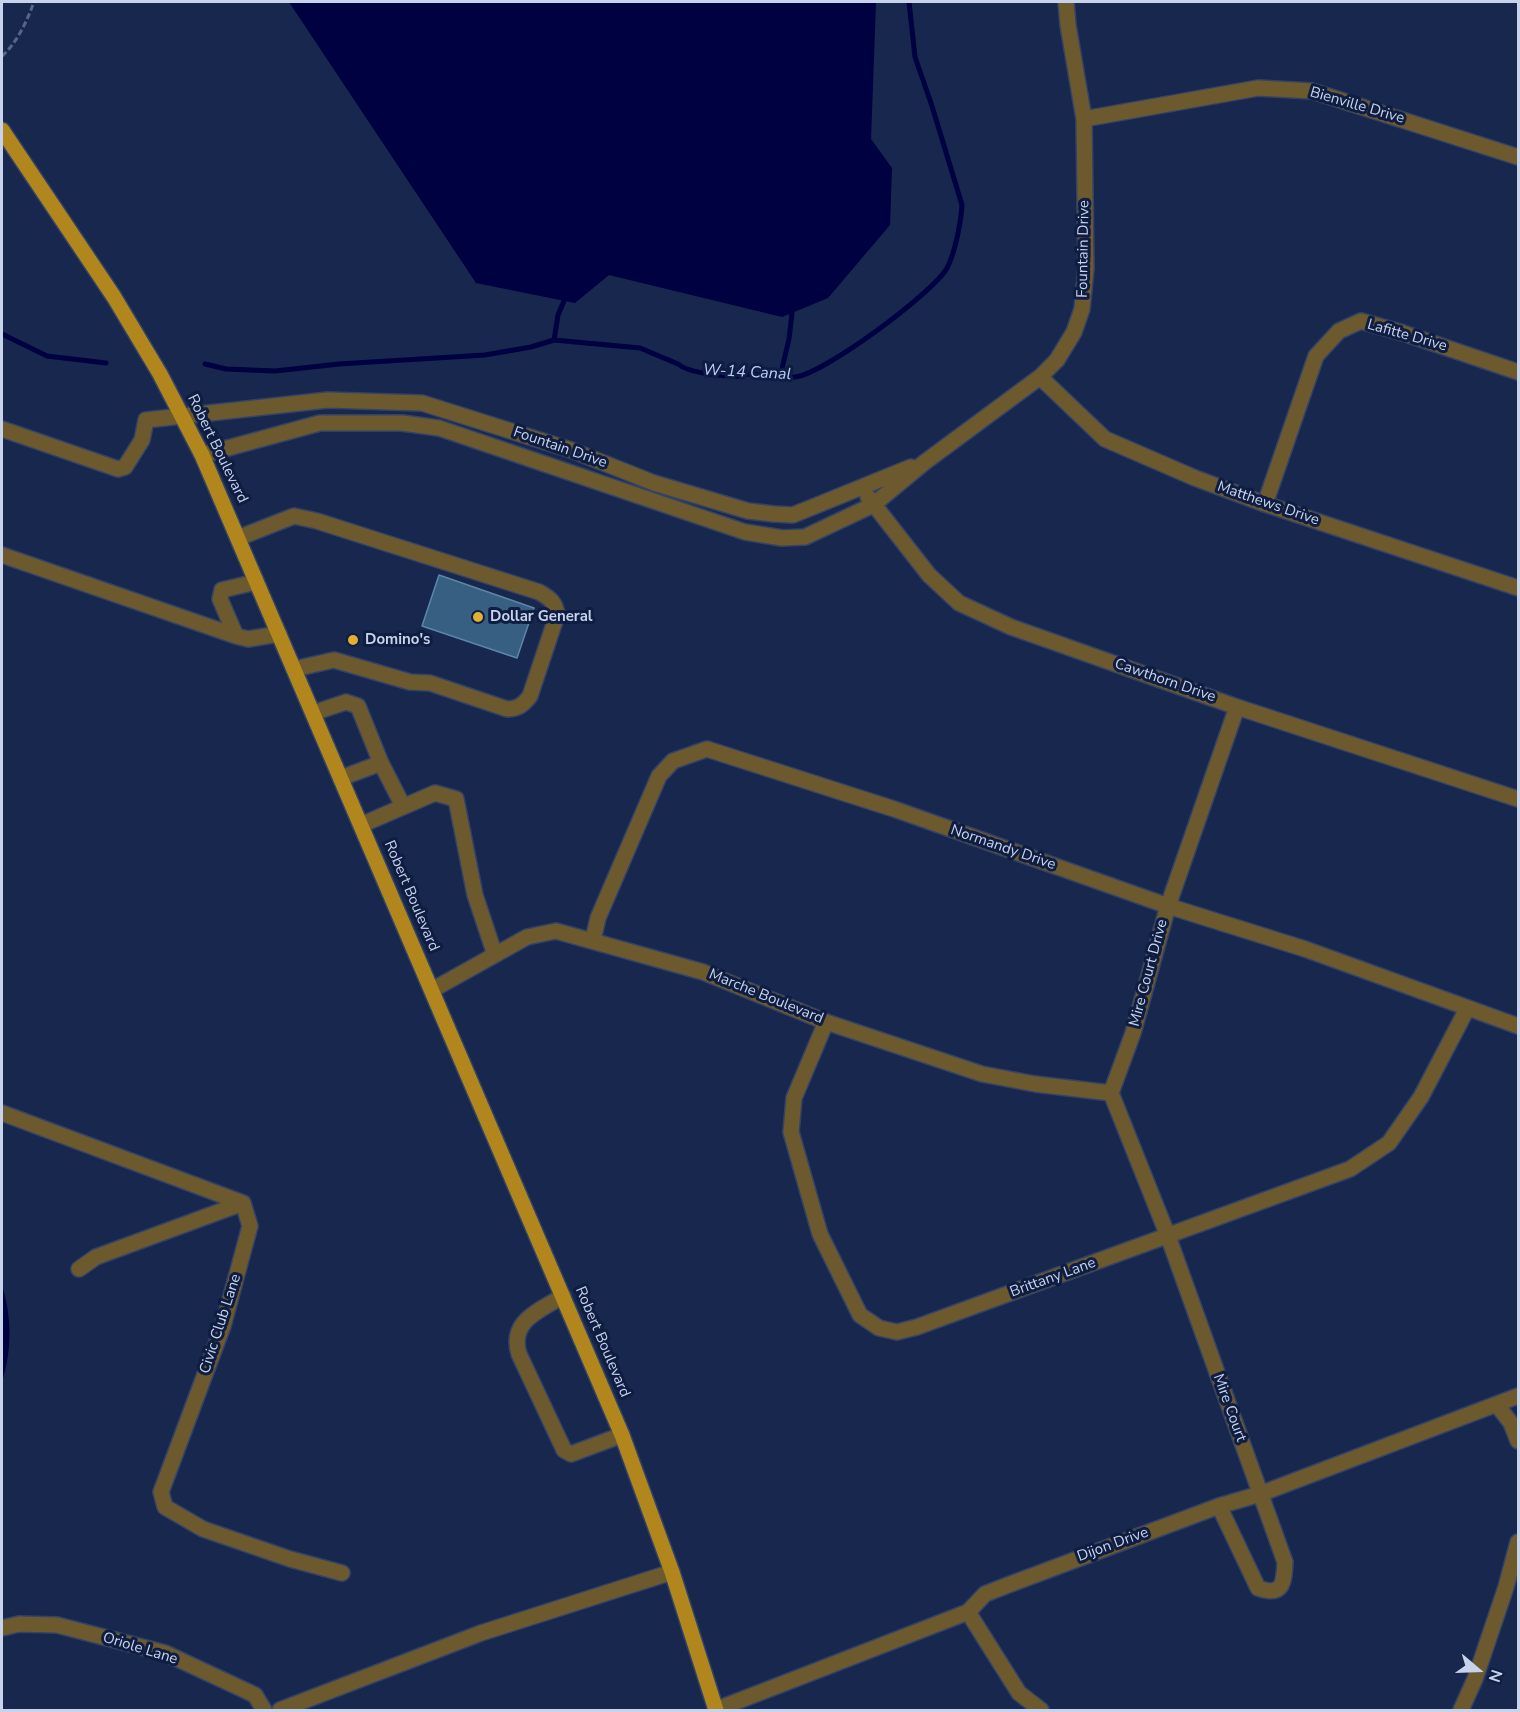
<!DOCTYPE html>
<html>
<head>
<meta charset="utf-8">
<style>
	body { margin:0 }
	#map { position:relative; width:1520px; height:1712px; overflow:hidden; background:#17274d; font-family:"Nunito Sans",sans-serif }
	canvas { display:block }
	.frame { position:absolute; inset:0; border:3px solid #c7d3eb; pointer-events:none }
	.north { position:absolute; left:1448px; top:1640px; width:60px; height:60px; -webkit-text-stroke:4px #0e1d41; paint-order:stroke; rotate:109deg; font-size:16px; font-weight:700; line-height:24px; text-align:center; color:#c7d3eb }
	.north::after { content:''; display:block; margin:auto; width:21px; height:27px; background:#c7d3eb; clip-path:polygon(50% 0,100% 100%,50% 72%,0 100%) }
</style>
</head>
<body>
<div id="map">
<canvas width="1520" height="1712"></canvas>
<div class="frame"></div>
<div class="north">N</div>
</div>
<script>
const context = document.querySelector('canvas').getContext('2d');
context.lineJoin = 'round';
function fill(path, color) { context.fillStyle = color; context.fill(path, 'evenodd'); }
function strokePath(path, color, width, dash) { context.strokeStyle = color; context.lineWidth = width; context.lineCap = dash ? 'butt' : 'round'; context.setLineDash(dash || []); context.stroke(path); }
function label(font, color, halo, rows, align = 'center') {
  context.font = font + ' "Nunito Sans",sans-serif'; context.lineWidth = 6; context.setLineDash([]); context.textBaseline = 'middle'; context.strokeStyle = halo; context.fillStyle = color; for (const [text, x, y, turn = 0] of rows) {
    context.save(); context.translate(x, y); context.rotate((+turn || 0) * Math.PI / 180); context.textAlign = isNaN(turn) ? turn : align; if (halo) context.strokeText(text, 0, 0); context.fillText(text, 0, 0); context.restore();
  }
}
fill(new Path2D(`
	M289 2H876L871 139 892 168 890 225 828 298 782 317 609 275 575 303 476 283Z
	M2 1285C12 1318 12 1349 2 1382Z`), '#000141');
strokePath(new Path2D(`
	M2 334 47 356 106 363
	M554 340 558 315 564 301
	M205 364 226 369 275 371 339 364 485 355 531 347 554 340 640 348 678 364C688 373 727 377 741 376 745 375 745 374 750 374 765 374 780 379 795 377 824 374 933 293 947 268 955 253 961 222 962 205L932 106 915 57 909 2
	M780 377 789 339 792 313`), '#000141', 5);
const building = new Path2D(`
	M439 575 534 608 517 658 422 626Z`);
fill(building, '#365f81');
strokePath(building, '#5c87ab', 1.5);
const minor = new Path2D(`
	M1084 119 1258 88 1312 91 1518 157
	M1040 377 1105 439 1195 478 1265 504 1518 588
	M2 429 118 469 125 467 142 440 146 420 328 400 422 403 571 450 654 483 748 511 774 514 793 515 911 467
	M202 455 320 423H402L439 428 745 532 782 538 805 537 873 505 925 462 1040 377 1057 360 1074 332 1082 309 1086 269 1084 119 1068 25 1066 2
	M868 497 929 575 959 603 1011 627 1237 707 1518 799
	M1265 504 1316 356 1339 331 1361 321 1403 333 1518 372
	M238 538 294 516 317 521 539 592C550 598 556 603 557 615L530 696C523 705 518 709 507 709L430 683 410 682 334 660 294 669
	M2 555 236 636 248 639 279 634
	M236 636 220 599 222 590 256 582
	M313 713 346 702 358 706 381 763 403 806
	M341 778 381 763
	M361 825 435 793 456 799 475 895 495 955
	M593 940 598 918 659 776 673 761 707 749 894 809 1168 906 1305 949 1518 1026
	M432 990 527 937 556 931 703 972 826 1022 982 1074 1035 1084 1111 1093
	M826 1022 794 1098 791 1132 820 1234 860 1315 879 1328 897 1332 917 1327 1350 1169 1389 1143 1421 1097 1467 1009
	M2 1113 243 1203 250 1226 223 1326 161 1492 165 1507 203 1529 290 1559 342 1573
	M79 1269 96 1257 243 1203
	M563 1296C539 1311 509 1321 519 1354L564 1450 571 1454 622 1435
	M1497 1405 1511 1423 1518 1441
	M1219 1506 1258 1588C1283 1597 1284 1583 1285 1562L1168 1236 1111 1093 1133 1033 1168 906 1237 707
	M968 1612 1019 1693 1041 1710
	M2 1628 19 1624 57 1625 165 1653 255 1695 264 1710
	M280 1710 481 1633 672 1572
	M715 1710 968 1612 985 1594 1008 1585 1219 1506 1260 1494 1518 1396
	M1461 1710 1475 1679 1506 1587 1518 1542`);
const major = new Path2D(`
	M2 130 114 297 160 374 202 455 622 1435 672 1572 716 1710`);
strokePath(minor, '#334366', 18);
strokePath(major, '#334366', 18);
strokePath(new Path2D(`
	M2 56C17 43 27 21 34 2`), '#576586', 3, [6, 3]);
strokePath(minor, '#6d592e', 15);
strokePath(major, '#b0861d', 15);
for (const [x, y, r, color] of [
	[478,617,6,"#e2af34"],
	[353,640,6,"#e2af34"]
]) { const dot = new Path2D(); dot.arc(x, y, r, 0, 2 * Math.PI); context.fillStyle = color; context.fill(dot); strokePath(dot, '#0e1d41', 2); }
label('15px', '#c7d3eb', '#0e1d41', [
	["Bienville Drive",1357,106,16],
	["Fountain Drive",1084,249,-89],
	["Lafitte Drive",1407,336,16],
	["Fountain Drive",560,448,19],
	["Robert Boulevard",217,449,64],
	["Matthews Drive",1268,504,19],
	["Cawthorn Drive",1165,681,19],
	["Normandy Drive",1003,848,19],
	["Robert Boulevard",411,896,67],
	["Mire Court Drive",1149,973,-75],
	["Marche Boulevard",766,997,22],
	["Brittany Lane",1053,1278,-20],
	["Civic Club Lane",221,1324,-72],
	["Robert Boulevard",602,1342,67],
	["Mire Court",1229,1408,70],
	["Dijon Drive",1113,1545,-20],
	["Oriole Lane",140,1649,17]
]);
label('bold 15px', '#c7d3eb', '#0e1d41', [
	["Dollar General",490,617],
	["Domino's",365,640]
], 'left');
label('italic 16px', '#b9d0ff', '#0e1d41', [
	["W-14 Canal",747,373,3]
]);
</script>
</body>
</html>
